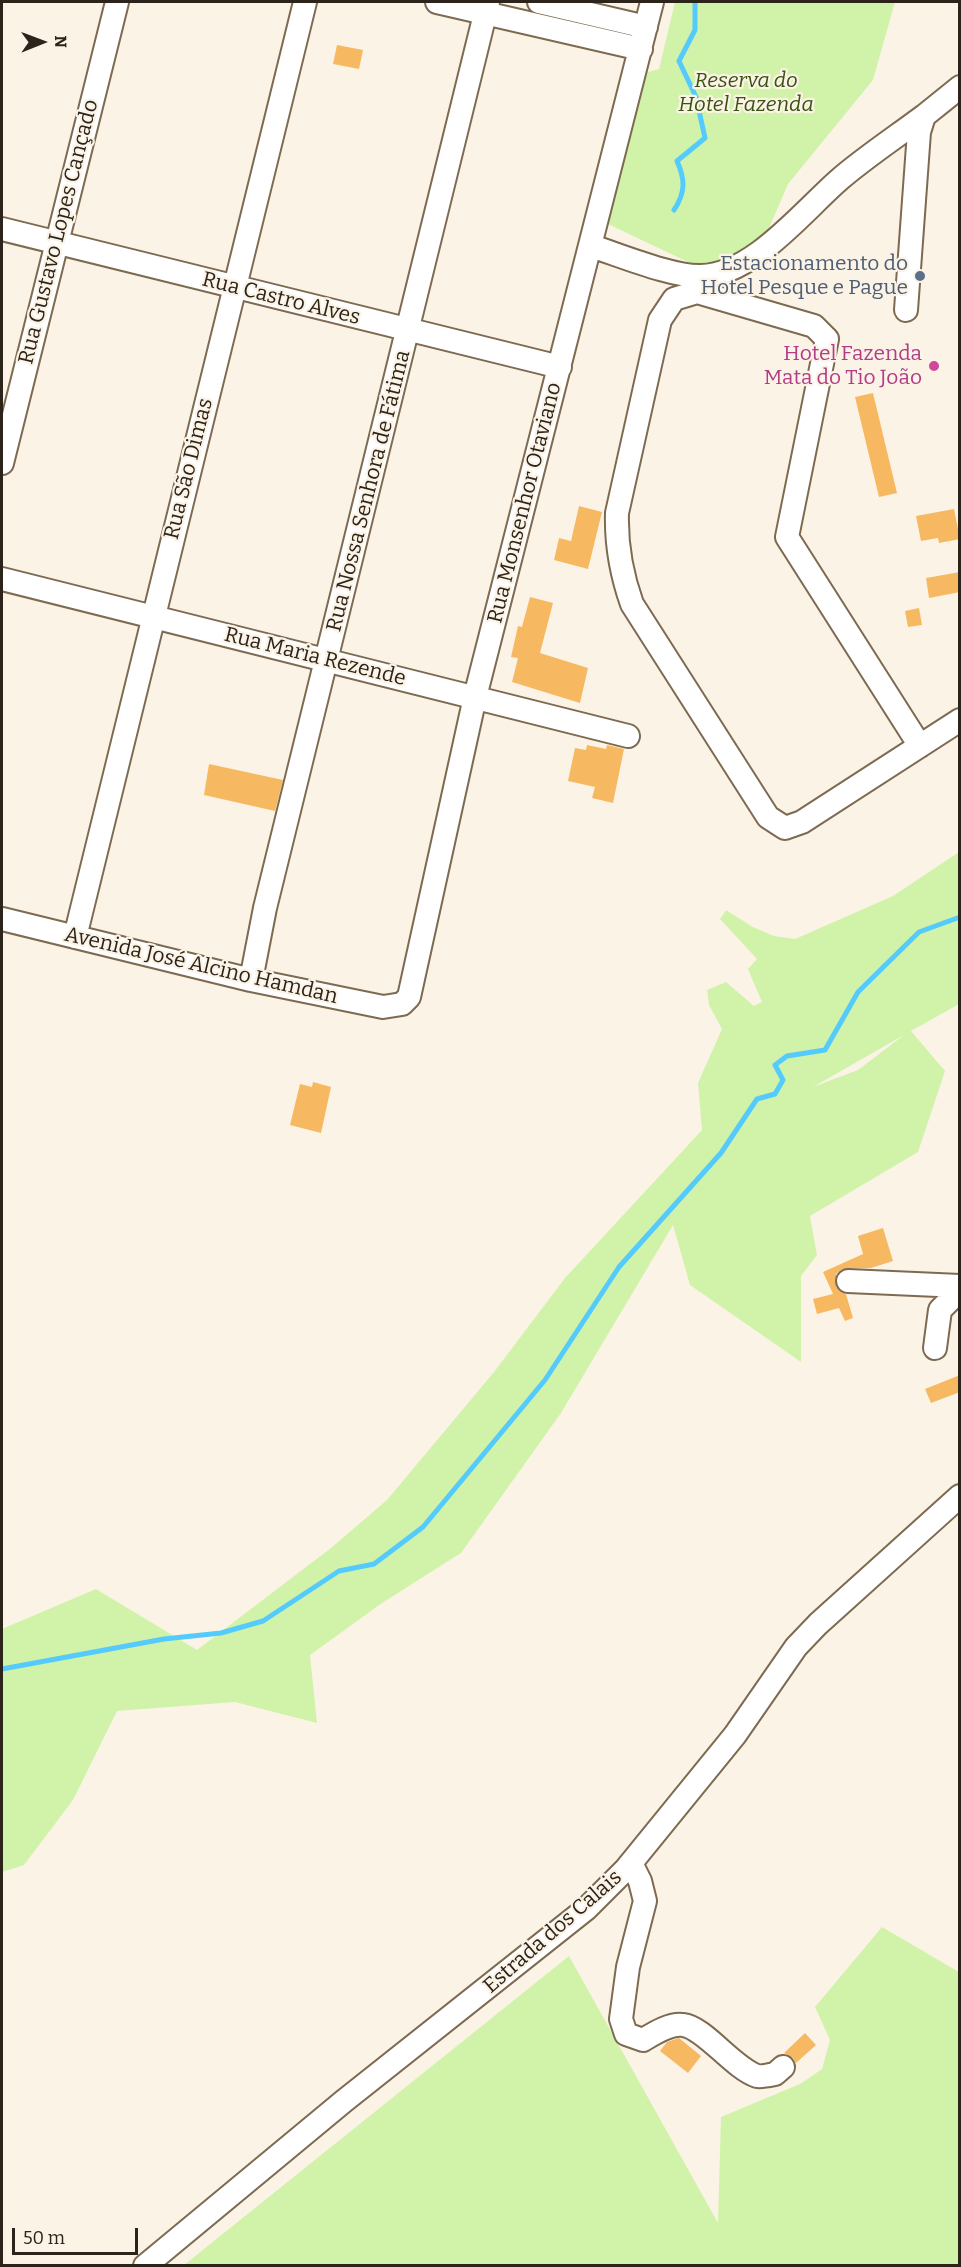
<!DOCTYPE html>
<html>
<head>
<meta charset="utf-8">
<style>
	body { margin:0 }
	#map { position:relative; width:961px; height:2267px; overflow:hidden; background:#fcf3e7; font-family:Bitter,serif }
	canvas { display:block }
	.frame { position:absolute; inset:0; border:3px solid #2c241a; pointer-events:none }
	.north { position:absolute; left:12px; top:12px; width:60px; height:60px; -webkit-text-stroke:4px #fcf3e7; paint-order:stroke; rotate:89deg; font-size:16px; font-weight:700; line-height:24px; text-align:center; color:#2c241a }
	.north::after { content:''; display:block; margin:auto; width:21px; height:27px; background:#2c241a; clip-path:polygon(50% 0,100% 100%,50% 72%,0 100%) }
	.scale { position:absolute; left:12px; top:2228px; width:126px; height:27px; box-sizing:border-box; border:3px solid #2c241a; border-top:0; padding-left:8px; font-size:18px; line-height:21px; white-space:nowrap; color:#2c241a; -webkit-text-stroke:4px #fcf3e7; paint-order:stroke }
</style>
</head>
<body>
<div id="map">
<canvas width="961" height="2267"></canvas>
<div class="frame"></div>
<div class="north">N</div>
<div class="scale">50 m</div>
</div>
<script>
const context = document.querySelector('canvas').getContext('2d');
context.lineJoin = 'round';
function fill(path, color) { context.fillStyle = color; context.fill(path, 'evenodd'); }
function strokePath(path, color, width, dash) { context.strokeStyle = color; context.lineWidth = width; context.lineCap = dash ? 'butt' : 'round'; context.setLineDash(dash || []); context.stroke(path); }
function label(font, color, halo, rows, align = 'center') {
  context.font = font + ' Bitter,serif'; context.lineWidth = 4.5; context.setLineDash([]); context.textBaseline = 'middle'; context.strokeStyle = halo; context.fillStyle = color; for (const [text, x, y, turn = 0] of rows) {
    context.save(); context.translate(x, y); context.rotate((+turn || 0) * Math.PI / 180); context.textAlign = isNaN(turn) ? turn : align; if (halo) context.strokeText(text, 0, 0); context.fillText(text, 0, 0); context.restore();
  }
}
fill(new Path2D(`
	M675 2H895L873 80 788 184 760 249 711 273 608 224 629 138 641 74 659 69Z
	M959 852V1004L911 1031 945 1071 918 1152 810 1216 817 1255 801 1276V1362L690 1285 673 1225 561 1413 461 1553 382 1603 310 1655 317 1723 235 1702 117 1711 73 1800 24 1865 2 1872V1629L96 1589 197 1650 331 1548 387 1500 494 1372 565 1278 702 1130 698 1083 722 1029 709 1005 707 990 726 982 754 1006 762 1002 748 969 757 959 720 919 726 910 753 927 774 936 795 939 893 896ZM904 1035 858 1070 813 1087Z
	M882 1927 959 1972V2265H184L569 1956 718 2223 721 2117 800 2084 822 2069 830 2040 815 2007Z`), '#d0f3a9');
strokePath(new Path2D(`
	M674 210C686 192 685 179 677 161L705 138 696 97 679 61 695 30V2
	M2 1669 164 1639 221 1633 263 1621 339 1571 374 1564 423 1527 545 1380 619 1267 721 1153 757 1099 775 1094 783 1080 775 1065 787 1056 825 1050 858 992 919 932 960 917`), '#54cbfc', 5);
fill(new Path2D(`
	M337 45 363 50 359 69 333 64Z
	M873 393 897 493 879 497 855 397Z
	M579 506 602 512 588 569 554 560 559 538 571 541Z
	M954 509 960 539 939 543 938 538 921 541 916 516Z
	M960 572V592L929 598 926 578Z
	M530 597 553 603 540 653 588 668 580 703 512 682 518 658 511 657 518 626 522 627Z
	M919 608 922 625 908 627 905 611Z
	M587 745 606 749 607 745 624 749 613 803 592 798 595 787 568 781 575 748 586 750Z
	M209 764 283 780 275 811 204 795Z
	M313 1082 331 1087 321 1133 290 1125 300 1084 312 1087Z
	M883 1228 893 1261 871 1268 842 1269 836 1274V1287L846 1294 853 1318 845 1321 839 1308 817 1314 813 1299 833 1294 823 1272 863 1254 858 1236Z
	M960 1375V1392L931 1403 925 1389Z
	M805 2033 816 2045 796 2063 793 2058 784 2053Z
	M679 2038 701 2056 688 2073 660 2051 667 2042Z`), '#f6b961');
const minor = new Path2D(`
	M437 2 641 49
	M539 2 646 27
	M2 229 560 367
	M591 246C620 255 672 277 701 276 753 275 803 211 840 179 867 156 896 137 924 116
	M906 310 919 132 924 116 960 87
	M2 463 117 2
	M2 579 628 736
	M920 746 787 537 827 339 814 326 697 292 674 299 660 320 617 513C616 546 621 573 632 604L768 817 785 828 802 822 960 720
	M2 919 251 980 383 1007 402 1004 409 997 475 697 652 2
	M75 937 305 2
	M251 980 265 908 488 2
	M848 1281 960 1286
	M935 1348 940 1310 960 1290
	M631 1863 640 1881 645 1901 628 1967 621 2019 626 2034 643 2040C653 2034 670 2023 683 2025 704 2027 733 2068 757 2076 761 2077 770 2075 775 2074L783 2067
	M145 2266 344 2101 586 1909 626 1869 735 1735 796 1647 818 1624 960 1496`);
strokePath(minor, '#7d6a51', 26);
strokePath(minor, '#fff', 22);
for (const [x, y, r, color] of [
	[920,276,6,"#5c6f8a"],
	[934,366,6,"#d1479c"]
]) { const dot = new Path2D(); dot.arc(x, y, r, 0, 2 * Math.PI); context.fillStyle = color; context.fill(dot); strokePath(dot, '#fcf3e7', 2); }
label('italic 21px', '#395212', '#fcf3e7', [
	["Reserva do",746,81],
	["Hotel Fazenda",746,105]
]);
label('21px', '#2c241a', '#fcf3e7', [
	["Rua Gustavo Lopes Cançado",59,232,-76],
	["Rua Castro Alves",281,299,14],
	["Rua São Dimas",189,469,-76],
	["Rua Nossa Senhora de Fátima",369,491,-76],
	["Rua Monsenhor Otaviano",525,503,-76],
	["Rua Maria Rezende",315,657,14],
	["Avenida José Alcino Hamdan",201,966,13],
	["Estrada dos Calais",553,1932,-41]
]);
label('21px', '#4e5e75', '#fcf3e7', [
	["Estacionamento do",908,264],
	["Hotel Pesque e Pague",908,288]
], 'right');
label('21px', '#b23c85', '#fcf3e7', [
	["Hotel Fazenda",922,354],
	["Mata do Tio João",922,378]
], 'right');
</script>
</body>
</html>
